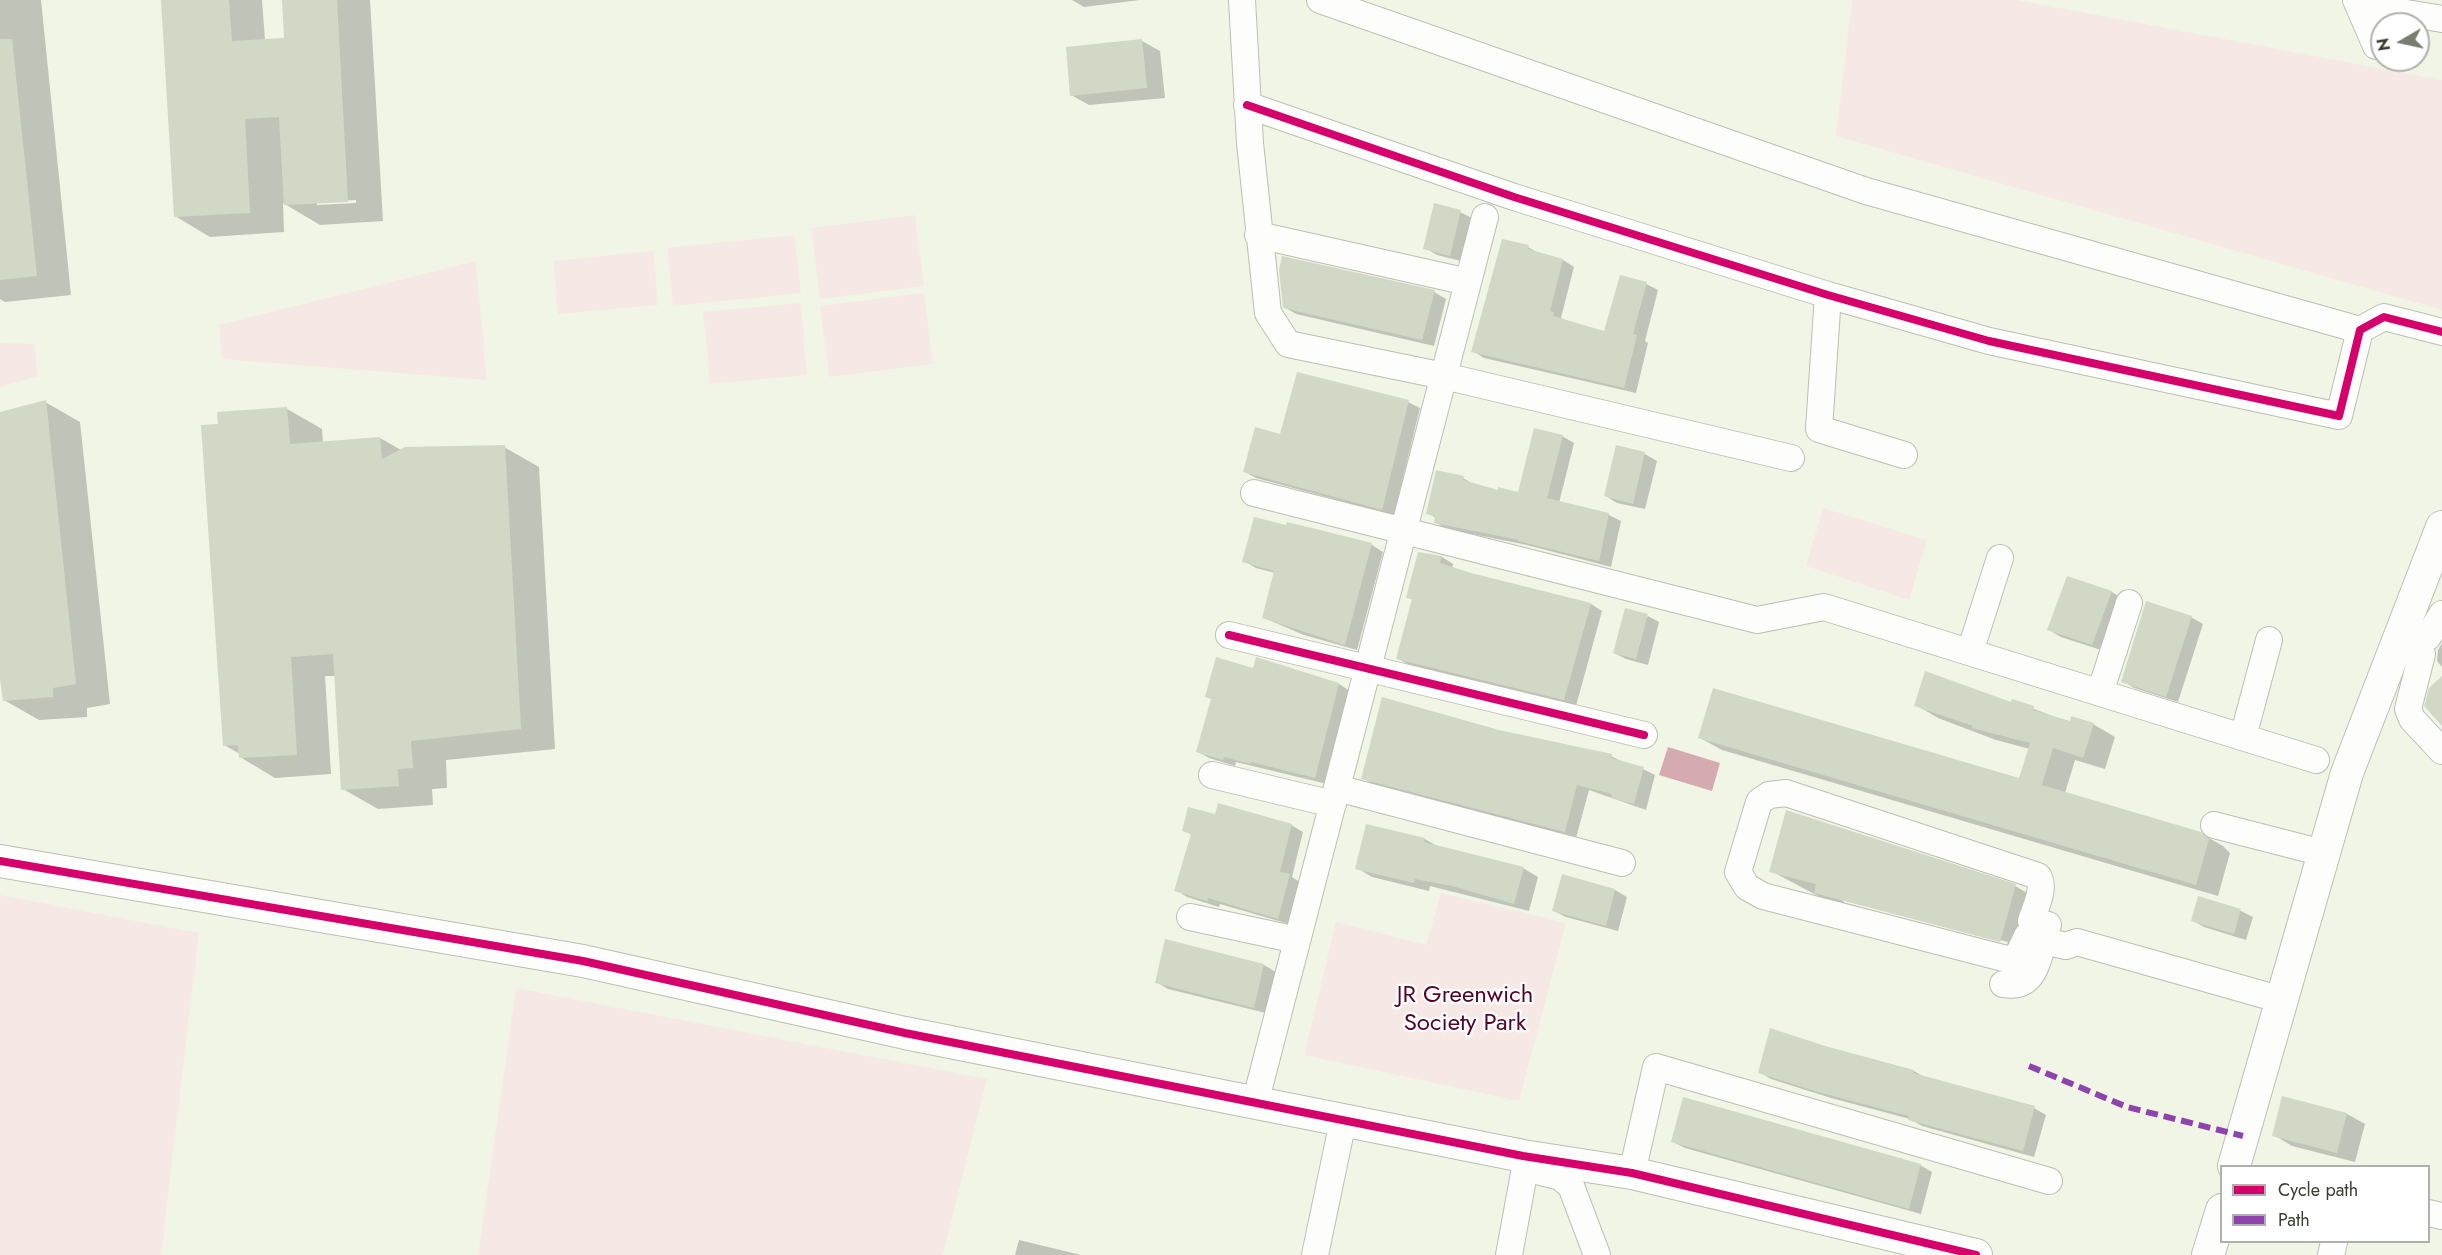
<!DOCTYPE html>
<html>
<head>
<meta charset="utf-8">
<style>
	body { margin:0 }
	#map { position:relative; width:2442px; height:1255px; overflow:hidden; background:#f0f5e6; font-family:Jost,sans-serif }
	canvas { display:block }
	.legend { position:absolute; left:2220px; top:1165px; width:210px; height:78px; box-sizing:border-box; background:#fff; border:2px solid #b0b1ad; margin:0; padding:8px 10px; list-style:none; font-size:18px; color:#393d32 }
	.legend li { display:flex; align-items:center; gap:12px; height:30px }
	.legend b { width:30px; border:2px solid #b0b1ad }
	.north { position:absolute; left:2370px; top:12px; width:60px; height:60px; box-sizing:border-box; background:#fff; border:2px solid #b0b1ad; border-radius:50%; rotate:261deg; font-size:16px; font-weight:700; line-height:24px; text-align:center; color:#393d32 }
	.north::after { content:''; display:block; margin:auto; width:21px; height:27px; background:#797d71; clip-path:polygon(50% 0,100% 100%,50% 72%,0 100%) }
</style>
</head>
<body>
<div id="map">
<canvas width="2442" height="1255"></canvas>
<ul class="legend">
<li><b style="height:8px;background:#d6006c"></b>Cycle path</li>
<li><b style="height:8px;background:#8e44ad"></b>Path</li>
</ul>
<div class="north">N</div>
</div>
<script>
const context = document.querySelector('canvas').getContext('2d');
context.lineJoin = 'round';
function fill(path, color) { context.fillStyle = color; context.fill(path, 'evenodd'); }
function strokePath(path, color, width, dash) { context.strokeStyle = color; context.lineWidth = width; context.lineCap = dash ? 'butt' : 'round'; context.setLineDash(dash || []); context.stroke(path); }
function label(font, color, halo, rows, align = 'center') {
  context.font = font + ' Jost,sans-serif'; context.lineWidth = 4.5; context.setLineDash([]); context.textBaseline = 'middle'; context.strokeStyle = halo; context.fillStyle = color; for (const [text, x, y, turn = 0] of rows) {
    context.save(); context.translate(x, y); context.rotate((+turn || 0) * Math.PI / 180); context.textAlign = isNaN(turn) ? turn : align; if (halo) context.strokeText(text, 0, 0); context.fillText(text, 0, 0); context.restore();
  }
}
fill(new Path2D(`
	M1852 0H2017L2442 80V310L1836 136Z
	M915 215 924 286 820 299 811 228Z
	M795 235 801 293 673 306 667 248Z
	M653 251 658 305 558 314 553 261Z
	M476 261 487 380 222 359 219 325Z
	M924 293 933 364 829 377 820 306Z
	M801 303 807 375 710 384 703 312Z
	M0 343 34 344 38 376 0 387Z
	M1823 508 1927 540 1909 600 1806 566Z
	M1441 893 1566 923 1519 1101 1304 1055 1336 922 1426 945Z
	M0 895 199 933 161 1255H0Z
	M516 988 987 1079 943 1255H478Z`), '#f6e9e5');
fill(new Path2D(`
	M1668 747 1720 763 1712 791 1659 775Z`), '#d5aab1');
fill(new Path2D(`
	M0 0H41L71 295 5 302 0 299Z
	M163 0H262L265 40 286 39 283 0H370L383 221 320 225 283 203 284 232 210 237 175 216ZM356 200V203L317 205V202Z
	M1072 0H1140L1084 7Z
	M1142 41 1160 51 1165 98 1089 105 1071 95Z
	M1460 212 1472 218 1461 261 1437 255 1425 248Z
	M1528 247 1540 254 1563 260 1574 267 1561 318 1565 320 1605 333 1646 284 1658 290 1645 341 1648 343 1636 393 1484 358 1473 351Z
	M1434 292 1446 299 1434 346 1296 314 1284 307Z
	M45 402 80 422 110 704 87 708V717L39 720 4 700 0 667V414Z
	M1408 402 1420 408 1394 515 1256 478 1245 472 1281 436Z
	M287 409 322 429 323 443 380 438 401 450 504 447 539 467 555 749 446 760 447 788 432 789 433 805 378 809 343 789 335 676H325L331 774 275 778 240 757V754L224 745 219 425Z
	M1562 436 1574 443 1559 503 1609 515 1621 521 1611 567 1527 545 1447 529 1435 522 1436 518 1427 513 1463 478 1475 485 1499 491 1519 494Z
	M1618 447 1645 454 1657 461 1645 509 1617 503 1606 496Z
	M1287 527 1316 530 1372 545 1383 552 1357 650 1304 635 1264 618 1275 573 1256 568 1244 561Z
	M1419 554 1442 557 1453 564 1452 569 1591 604 1602 611 1576 706 1409 665 1397 658 1413 600 1408 597Z
	M2068 578 2112 592 2123 599 2104 651 2061 637 2049 630Z
	M1648 616 1659 622 1648 665 1626 659 1614 653Z
	M2191 617 2203 624 2178 702 2134 688 2123 681Z
	M2442 643V667L2437 661 2438 650Z
	M1254 670 1339 684 1350 691 1327 784 1236 762 1235 766 1209 758 1198 752Z
	M2013 701 2071 723 2093 724 2115 737 2105 769 2075 760 2065 793 2200 833 2223 846 2230 853 2218 896 1722 750 1700 738 2020 780 2030 749 1996 740 1938 718 1916 705 2012 704Z
	M1498 731 1611 756 1623 762 1643 769 1655 775 1646 810 1589 790 1576 838 1375 785 1363 778Z
	M1216 816 1291 825 1303 832 1292 877 1301 883 1289 924 1220 904 1219 907 1187 897 1176 890 1192 835 1183 830Z
	M1425 839 1437 846 1523 868 1538 877 1529 911 1430 886 1429 891 1372 877 1357 868Z
	M1771 871 2015 886 2050 906 2035 961 1850 913ZM1841 899 2008 942 2007 945 1845 903Z
	M1563 876 1615 890 1627 897 1618 931 1566 917 1554 911Z
	M2199 898 2241 911 2253 917 2246 940 2204 927 2193 921Z
	M1166 941 1264 965 1276 972 1266 1013 1168 989 1156 982Z
	M1824 1047 1914 1071 1926 1078 2034 1108 2046 1115 2034 1157 1922 1126 1910 1119 1831 1098 1771 1079 1759 1072Z
	M2347 1114 2365 1124 2355 1162 2292 1146 2274 1135Z
	M1673 1142 1920 1165 1932 1172 1921 1214 1685 1148Z
	M1019 1240 1081 1255H1015Z`), '#0003');
fill(new Path2D(`
	M161 0H229L232 41 284 38 282 0H337L348 202 284 205 279 117 245 119 250 213 174 217Z
	M0 39H12L37 276 0 280Z
	M1142 39 1147 88 1070 96 1066 47Z
	M1434 203 1461 210 1450 256 1423 249Z
	M1502 239 1529 245 1528 249 1563 259 1550 311 1554 312 1553 316 1604 331 1620 275 1647 282 1633 334 1637 335 1624 388 1471 352Z
	M1282 256 1435 290 1422 340 1283 308 1279 270Z
	M1297 372 1409 400 1382 510 1243 472 1255 427 1280 434Z
	M46 400 76 684 53 688V697L3 701 0 679V412Z
	M287 407 290 444 380 437 382 459 405 447 505 445 521 729 411 741 413 768 398 769 399 786 341 790 333 654 291 657 297 755 239 758 238 745 223 746 201 425 218 424 217 412Z
	M1534 428 1563 435 1547 498 1609 513 1599 561 1518 541 1519 540 1434 523 1435 516 1426 514 1436 470 1464 476 1463 480 1498 490V487L1518 492Z
	M1616 445 1645 452 1633 504 1604 496Z
	M1254 517 1286 525 1287 522 1316 529 1372 543 1345 645 1262 618 1274 571 1242 562Z
	M1418 552 1442 556 1440 563 1471 573 1591 603 1564 700 1396 659 1412 599 1406 598Z
	M2067 576 2112 591 2092 645 2047 630Z
	M2146 601 2192 616 2166 697 2121 682Z
	M1625 608 1648 614 1636 659 1613 653Z
	M1216 657 1253 668 1256 657 1339 683 1315 778 1251 762V764L1224 757 1223 760 1196 752 1211 699 1205 697Z
	M1925 671 2011 702 2012 699 2034 706 2033 710 2070 721 2071 716 2094 723 2083 758 2053 748 2042 785 2201 832 2209 839 2196 885 1698 738 1713 688 2019 778 2030 743 1972 728 1973 726 1914 706Z
	M2442 676V726L2424 706 2429 688Z
	M1382 697 1499 730 1612 754 1611 758 1644 767 1634 804 1611 798 1612 794 1577 785 1565 832 1361 779Z
	M1218 803 1292 824 1280 872 1290 874 1278 919 1208 898 1207 901 1174 891 1191 834 1182 831 1188 807 1215 814Z
	M1786 810 2016 884 2000 942 1814 893 1816 884 1769 872Z
	M1366 824 1425 838 1424 842 1524 867 1514 904 1452 886 1415 879 1414 883 1355 869Z
	M1562 874 1615 889 1606 926 1552 911Z
	M2198 896 2241 909 2234 934 2191 921Z
	M1165 939 1264 964 1254 1008 1155 983Z
	M1770 1028 1825 1046 1914 1070 1913 1073 2035 1106 2023 1151 1908 1120 1909 1116 1818 1092 1758 1073Z
	M2282 1096 2347 1113 2337 1153 2272 1136Z
	M1683 1097 1921 1164 1909 1209 1671 1142Z`), '#d2d8c6');
const minor = new Path2D(`
	M1242 0 1250 143 1268 313 1288 344 1444 376 1791 458
	M1320 0 1866 191 2360 330
	M2356 0 2376 46
	M2358 5 2442 19
	M1247 105 1514 197 1828 295 1989 341 2339 416 2360 330 2384 317 2442 332
	M1258 235 1468 282
	M1828 295 1819 429 1904 455
	M1254 493 1757 620 1824 607 2316 760
	M2405 626 2428 637 2442 614
	M1229 635 1644 735
	M2398 643 2422 654 2408 709 2412 719 2442 751
	M1970 652 2000 558
	M2100 693 2129 603
	M2243 737 2269 640
	M1212 775 1333 804
	M1337 788 1622 863
	M2214 825 2323 853
	M1190 917 1297 940
	M2044 941 2027 936 2020 951 2013 960 2003 958 1763 896 1747 887 1738 872 1759 802 1769 795 1786 793 2038 876C2046 888 2035 908 2031 921L2048 925
	M2003 984C2034 989 2036 964 2044 941L2066 946 2077 942 2282 1000
	M1255 1103 1485 217
	M1529 1169 1560 1177 1571 1186 1597 1255
	M1632 1173 1656 1067 2049 1181
	M2428 1213 2442 1216
	M1315 1255 1343 1121
	M1509 1255 1525 1168
	M2331 1255 2334 1242`);
const tertiary = new Path2D(`
	M0 861 583 961 905 1033 1523 1156 1632 1173 1976 1255
	M2234 1166 2347 773 2442 527
	M2208 1255 2222 1210`);
strokePath(minor, '#bbbfb3', 28);
strokePath(tertiary, '#bbbfb3', 34);
strokePath(minor, '#fdfefb', 26);
strokePath(tertiary, '#fdfefb', 32);
strokePath(new Path2D(`
	M2029 1066 2127 1107 2243 1136`), '#8e44ad', 6, [12, 6]);
strokePath(new Path2D(`
	M1247 105 1514 197 1828 295 1989 341 2339 416 2360 330 2384 317 2442 332
	M1229 635 1644 735
	M0 861 583 961 905 1033 1523 1156 1632 1173 1976 1255`), '#d6006c', 8);
label('24px', '#530426', '#fff', [
	["JR Greenwich",1465,996],
	["Society Park",1465,1024]
]);
</script>
</body>
</html>
